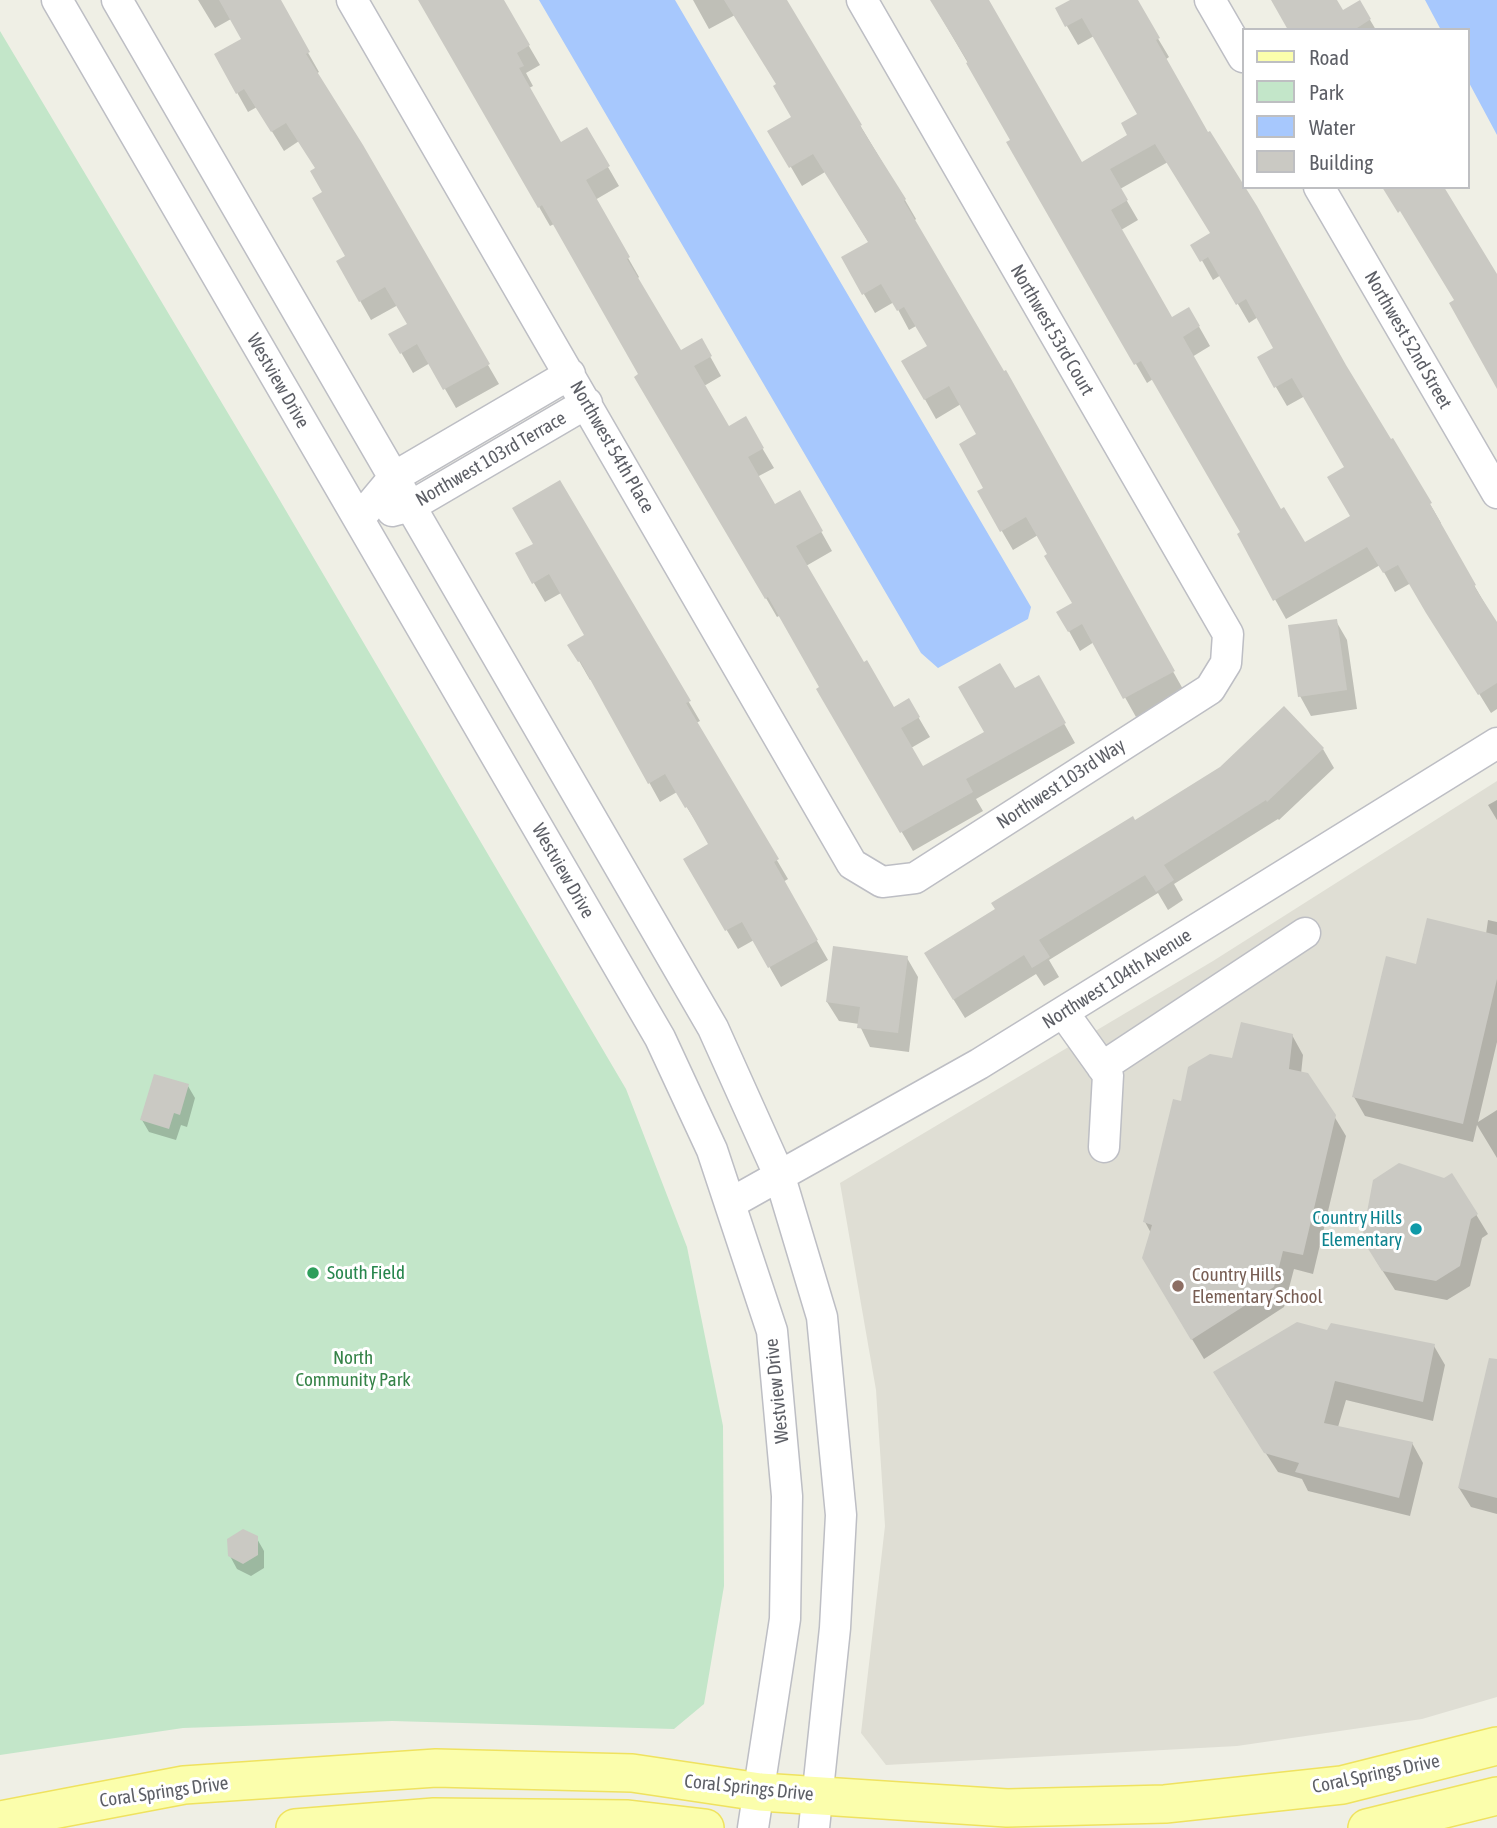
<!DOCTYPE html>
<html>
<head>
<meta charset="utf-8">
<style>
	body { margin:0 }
	#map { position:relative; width:1497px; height:1828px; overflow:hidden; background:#efefe5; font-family:"Asap Condensed",sans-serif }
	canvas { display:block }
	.legend { position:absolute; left:1242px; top:28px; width:228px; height:161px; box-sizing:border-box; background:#fff; border:2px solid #bebfc2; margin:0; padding:9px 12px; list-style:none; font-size:21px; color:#5d5f66 }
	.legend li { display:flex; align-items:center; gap:14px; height:35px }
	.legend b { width:35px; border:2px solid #bebfc2 }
</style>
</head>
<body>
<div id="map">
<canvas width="1497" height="1828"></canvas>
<ul class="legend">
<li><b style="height:9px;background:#fbfeac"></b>Road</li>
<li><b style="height:19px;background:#c3e6c9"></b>Park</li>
<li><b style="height:19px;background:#a7c8fd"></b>Water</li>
<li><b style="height:19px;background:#cac9c3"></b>Building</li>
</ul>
</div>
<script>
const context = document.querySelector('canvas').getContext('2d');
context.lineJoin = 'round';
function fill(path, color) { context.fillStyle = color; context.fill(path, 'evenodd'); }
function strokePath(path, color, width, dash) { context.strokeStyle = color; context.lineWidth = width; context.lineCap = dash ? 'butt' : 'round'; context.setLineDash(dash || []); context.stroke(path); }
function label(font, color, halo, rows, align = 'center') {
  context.font = font + ' "Asap Condensed",sans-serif'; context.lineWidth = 6; context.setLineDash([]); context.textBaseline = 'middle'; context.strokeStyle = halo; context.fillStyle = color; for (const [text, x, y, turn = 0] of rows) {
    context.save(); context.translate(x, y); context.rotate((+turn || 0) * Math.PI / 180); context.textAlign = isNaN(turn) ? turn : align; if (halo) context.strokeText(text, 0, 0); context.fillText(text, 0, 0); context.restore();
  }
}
fill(new Path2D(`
	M1497 781V1697L1422 1719 1237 1746 886 1765 861 1733 885 1526 876 1390 840 1183 1213 961Z`), '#dfded4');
fill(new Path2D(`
	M0 31 272 487 626 1089 687 1247 723 1426 724 1586 704 1704 674 1729 392 1721 183 1728 0 1755Z`), '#c3e6c9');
fill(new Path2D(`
	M539 0H675L1031 607 1028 619 938 668 921 653Z
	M1425 0H1497V135L1467 79V30H1441Z`), '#a7c8fd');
fill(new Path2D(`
	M198 0H278L319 72 316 74 361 145 499 384 456 408 430 363 413 373 391 335 409 325 398 305 371 320 338 262 347 257 317 169 299 141 284 151 257 107 248 112 216 55 243 40 231 19 215 28Z
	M420 0H502L540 65 526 73 533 86 529 88 560 145 586 129 619 186 595 200 639 277 637 279 680 352 701 340 721 376 704 386 728 429 745 419 774 468 757 477 774 507 799 492 832 551 806 566 863 664 893 709 909 701 920 720 930 737 911 748 923 769 986 733 1015 691 1038 677 1075 743 976 799 983 811 913 851 818 690 821 688 781 615 777 617 637 377 641 375 554 224 550 226Z
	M693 0H785L905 200 916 219 914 221 1003 373 1005 372 1184 691 1136 717 1094 642 1080 651 1059 613 1074 604 1038 535 1013 550 979 492 986 488 979 435 961 404 936 419 904 362 929 347 916 326 909 330 894 302 875 313 843 258 869 243 825 172 802 186 770 131 793 118 778 85 735 15 709 29Z
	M931 0H987L1082 164 1130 136 1140 115 1094 36 1078 45 1057 9 1073 0H1135L1169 57 1165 60 1349 374 1430 504 1441 523 1439 524 1497 625V709L1491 713 1411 583 1395 592 1380 565 1286 619 1239 535 1242 533 1153 379 1147 383 1008 143 1013 140ZM1168 162 1212 234 1193 245 1204 264 1213 280 1221 275 1249 323 1258 317 1276 349 1259 358 1287 406 1305 396 1347 468 1352 517 1304 545 1280 511 1192 357 1210 346 1189 309 1171 320 1121 230 1138 220 1120 189Z
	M1273 0H1336L1342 12 1360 3 1376 30H1290Z
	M560 483 700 721 696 723 788 879 783 882 828 960 781 987 754 940 738 949 685 860 711 845 677 792 660 802 592 679 590 680 570 645 586 635 561 593 545 602 517 554 535 544Z
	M1336 621 1347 640 1357 709 1311 716 1300 696Z
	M1323 749 1334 768 1279 820 1278 819 1174 884 1183 900 1168 910 1158 893 1049 960 1059 977 1044 986 1036 974 965 1018 937 973 1135 822Z
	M1497 800V820L1488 805Z
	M1488 920 1497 922V1042L1478 1122 1497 1110V1158L1477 1125 1473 1142 1365 1116 1354 1097 1417 966 1486 934Z
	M907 958 918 977 909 1052 870 1047 859 1024 839 1021 827 1002Z
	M1292 1035 1303 1055 1301 1074 1334 1116 1346 1136 1313 1274 1294 1269 1284 1307 1204 1359 1155 1278 1151 1233 1145 1222 1182 1104 1233 1060Z
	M188 1086 195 1098 187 1127 181 1125 176 1140 149 1132 142 1120Z
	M1452 1175 1488 1234 1482 1238 1470 1286 1447 1300 1395 1290 1375 1259 1445 1180Z
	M1328 1332 1434 1346 1445 1365 1433 1421 1346 1400 1338 1427 1412 1443 1423 1463 1410 1516 1308 1491 1302 1479 1278 1472 1226 1392Z
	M1497 1371V1514L1471 1507 1459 1488Z
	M256 1537 264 1551V1568L251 1576 237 1569 230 1556Z`), '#0003');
fill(new Path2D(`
	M219 0H281L310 52 306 54 363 145 490 364 443 390 417 344 400 354 388 334 407 324 385 287 359 302 336 261 345 256 312 198 322 192 310 171 315 168 286 123 271 132 244 89 236 94 214 54 241 39Z
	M418 0H504L530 45 517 53 524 66 519 68 561 142 587 127 610 166 586 180 630 257 627 259 681 350 702 338 712 356 694 366 729 426 746 416 764 448 748 457 775 504 800 490 823 531 796 546 864 662 867 660 894 707 909 698 920 717 901 728 923 766 984 732 958 687 1000 663 1015 688 1039 675 1066 723 966 779 973 792 900 833 816 689 819 687 768 597 765 599 634 377 638 374 542 205 538 208Z
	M724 0H787L862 125 860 126 906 199 904 201 1004 371 1006 370 1175 671 1123 699 1082 624 1068 632 1056 612 1072 603 1044 556 1047 554 1026 517 1000 532 977 491 983 488 959 444 976 434 949 386 924 400 901 361 927 346 904 307 897 311 881 284 862 295 841 257 868 242 813 154 789 168 767 131 791 117 773 86 776 84Z
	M930 0H989L1082 162 1127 135 1121 123 1137 114 1082 18 1065 27 1055 8 1070 0H1138L1160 38 1156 40 1208 132 1210 131 1257 206 1346 365 1391 439 1393 438 1432 503 1430 504 1476 585 1474 586 1497 622V683L1478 695 1426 613 1398 565 1383 573 1367 547 1273 601 1237 534 1240 532 1141 361 1134 365 1096 299 1006 142 1010 140 966 63 968 62ZM1155 144 1210 233 1190 245 1200 262 1208 257 1236 305 1246 299 1273 348 1257 357 1274 388 1292 378 1344 467 1327 477 1350 516 1305 542 1284 507 1281 509 1183 337 1200 326 1189 307 1172 317 1111 210 1128 200 1110 169Z
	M1271 0H1337L1343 10 1360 0 1371 19 1354 30H1288Z
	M1382 187H1444L1497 274V389L1449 303 1454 300 1400 211 1398 213Z
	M560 480 691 701 686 703 779 859 774 862 818 940 768 968 742 922 725 931 683 859 708 844 687 807 685 808 665 774 648 784 580 661 578 662 567 645 584 635 549 574 532 584 515 553 533 544 512 508Z
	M1337 619 1347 690 1298 697 1288 625Z
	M1284 706 1324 748 1267 802 1266 800 1164 865 1174 880 1156 892 1145 875 1039 940 1050 957 1032 968 1024 955 953 1000 924 953 995 909 991 903 1133 816 1135 820 1220 767Z
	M1427 918 1497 935V979L1463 1124 1352 1097 1386 956 1416 964Z
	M833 946 908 956 898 1033 857 1028 860 1007 826 1002Z
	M1241 1022 1293 1034 1289 1069 1308 1073 1336 1115 1303 1255 1283 1251 1274 1287 1191 1340 1142 1258 1152 1225 1143 1222 1173 1099 1181 1101 1188 1067 1210 1054 1232 1058Z
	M154 1074 189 1084 180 1115 174 1113 169 1129 140 1120Z
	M1399 1163 1444 1178 1452 1173 1478 1214 1471 1219 1460 1266 1436 1281 1382 1271 1362 1239 1373 1180Z
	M1297 1322 1327 1330 1331 1323 1435 1344 1423 1402 1335 1381 1324 1423 1413 1442 1399 1498 1295 1472 1299 1463 1264 1453 1213 1372Z
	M1489 1358 1497 1359V1498L1458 1488Z
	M243 1529 258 1536V1555L243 1564 228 1556 227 1539Z`), '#cac9c3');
const minor = new Path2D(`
	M57 0 660 1038 712 1150 772 1331 787 1496 785 1619 753 1828
	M117 0 713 1028 780 1177 822 1317 841 1515 835 1628 814 1828
	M352 0 852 864 882 882 915 878 1210 689 1226 663 1228 634 862 0
	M1210 0 1243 57
	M1319 187 1497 493
	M392 511 411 506 587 403
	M359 519 394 477 570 374
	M1063 1012 1108 1075 1104 1147
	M1102 1067 1305 933
	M731 1203 979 1064 1497 743`);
const major = new Path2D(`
	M0 1820 184 1785 436 1768 632 1773 760 1792 1007 1808 1165 1804 1342 1785 1497 1746
	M295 1828 434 1817 628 1819 705 1828
	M1367 1828 1497 1796`);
strokePath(minor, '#bdbec4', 33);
strokePath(major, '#efe25f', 40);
strokePath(minor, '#fff', 30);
strokePath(major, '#fbfeac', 37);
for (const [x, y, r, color] of [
	[1416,1229,7,"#0f9aa8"],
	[313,1273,7,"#2e9e5b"],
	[1178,1286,7,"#8d6e63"]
]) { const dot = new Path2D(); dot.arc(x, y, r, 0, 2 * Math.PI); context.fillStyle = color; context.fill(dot); strokePath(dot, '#fff', 2.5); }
label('19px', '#5d5f66', '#fff', [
	["Northwest 53rd Court",1052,330,60],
	["Northwest 52nd Street",1408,340,60],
	["Westview Drive",278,381,60],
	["Northwest 54th Place",612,447,60],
	["Northwest 103rd Terrace",491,459,-30],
	["Northwest 103rd Way",1061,784,-33],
	["Westview Drive",563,871,60],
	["Northwest 104th Avenue",1117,979,-32],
	["Westview Drive",777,1391,-96],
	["Coral Springs Drive",1376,1774,-12],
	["Coral Springs Drive",749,1788,6],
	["Coral Springs Drive",164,1792,-8]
]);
label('19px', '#0d838f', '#fff', [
	["Country Hills",1402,1218],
	["Elementary",1402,1240]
], 'right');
label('19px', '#27864d', '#fff', [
	["South Field",327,1273]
], 'left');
label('19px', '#785e54', '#fff', [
	["Country Hills",1192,1275],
	["Elementary School",1192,1297]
], 'left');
label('19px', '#368348', '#fff', [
	["North",353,1358],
	["Community Park",353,1380]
]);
</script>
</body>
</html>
